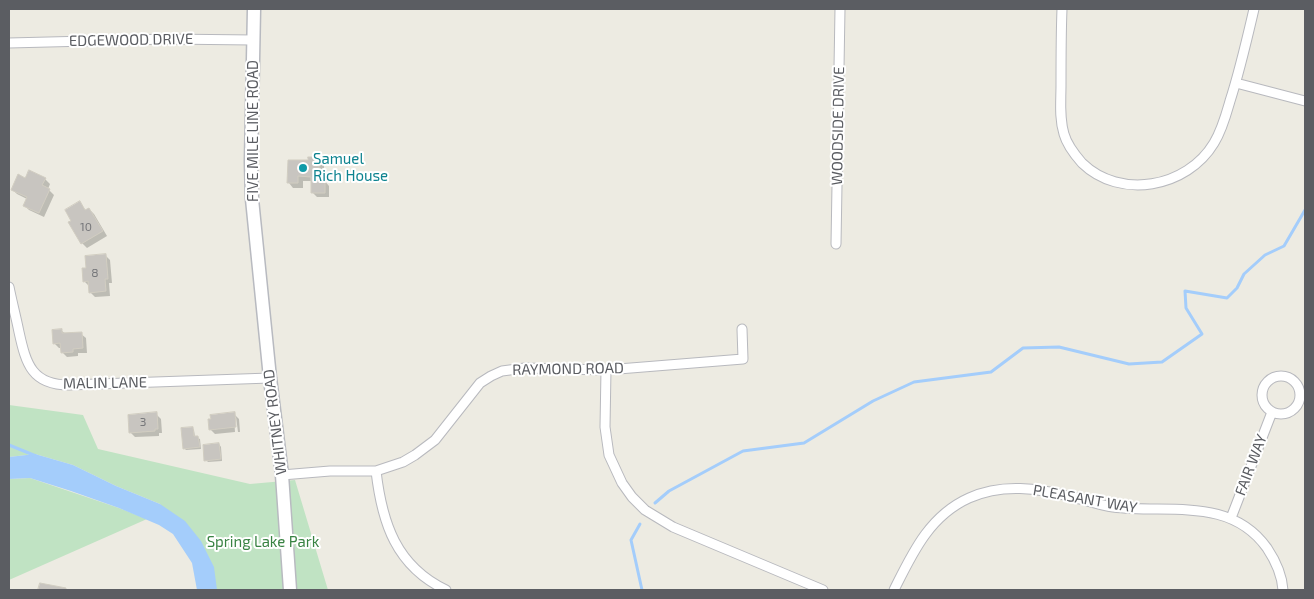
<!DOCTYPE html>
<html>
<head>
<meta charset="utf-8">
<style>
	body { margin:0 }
	#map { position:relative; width:1314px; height:599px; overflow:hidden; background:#edebe2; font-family:"Exo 2",sans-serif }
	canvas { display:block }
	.frame { position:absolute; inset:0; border:10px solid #5b5d62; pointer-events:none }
</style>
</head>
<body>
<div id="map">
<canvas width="1314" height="599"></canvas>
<div class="frame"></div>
</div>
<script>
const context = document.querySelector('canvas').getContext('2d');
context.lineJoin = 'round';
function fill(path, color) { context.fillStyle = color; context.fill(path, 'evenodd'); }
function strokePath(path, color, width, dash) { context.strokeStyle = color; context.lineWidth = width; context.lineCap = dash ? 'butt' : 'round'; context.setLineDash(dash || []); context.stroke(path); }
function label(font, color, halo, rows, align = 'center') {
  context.font = font + ' "Exo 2",sans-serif'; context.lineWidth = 4; context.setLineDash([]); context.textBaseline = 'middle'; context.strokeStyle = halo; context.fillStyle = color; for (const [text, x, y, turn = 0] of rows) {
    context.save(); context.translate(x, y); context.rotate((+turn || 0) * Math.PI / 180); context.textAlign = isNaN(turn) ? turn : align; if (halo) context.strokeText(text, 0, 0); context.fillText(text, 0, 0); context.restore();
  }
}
fill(new Path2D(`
	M9 405 83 415 98 449 250 484 295 480 328 590H214L160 504 116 486 73 465 35 454 9 457Z
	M30 478 119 508 147 519 9 580V479Z`), '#c0e3c3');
fill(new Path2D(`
	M35 454 73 465 116 486 160 504 185 521 201 541 214 567 217 590H197L192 563 173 534 159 525 119 508 71 491 30 478 9 479V457Z`), '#a4cdfb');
fill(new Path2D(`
	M319 158 324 163V180L329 186V197H317L312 192 313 181H303V188H293L289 183 310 161Z
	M45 179 50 184 48 189 54 195 44 217 29 210 24 205 27 199 17 194 12 189 26 180Z
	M80 203 86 211 89 209 94 214 107 236 87 248 82 243 73 221Z
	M105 255 110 260 112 283H109L110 296 95 297 90 292 89 286 84 281 88 269Z
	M62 331 66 334H81L86 338 87 353H78V356L67 357 62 352V348H59L54 343Z
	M156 414 161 419 162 433H159V436L135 437 130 432Z
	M234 414 239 419 240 432H238L236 417H234L235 432 215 434 210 429 212 420Z
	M192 428 194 430 195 437 200 439 201 449 186 450 184 448Z
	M219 444 221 447 222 461 208 462 206 460Z`), '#0003');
strokePath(new Path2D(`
	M9 445 36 456
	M655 503 669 491 743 451 804 443 873 401 914 382 991 372 1023 348 1059 347 1129 364 1162 362 1202 334 1186 308 1185 291 1227 298 1237 288 1244 274 1265 255 1284 246 1305 210
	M640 524 631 540 642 590`), '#a4cdfb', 3);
const building = new Path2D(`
	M308 157H319V180H325V193H311V177L298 176V183H287L288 160H308Z
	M29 170 46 178 42 185 50 189 39 213 23 206 27 197 11 190 18 174 25 178Z
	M80 201 85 210 89 208 103 231 81 244 68 222 71 221 65 210Z
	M106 254 108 279H105L106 291 89 293 88 281 83 282 82 268H86L85 256Z
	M62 329V333L82 332 83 348 73 349V352L61 353 60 343 53 344 52 330Z
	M157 412 158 429H155V431L129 433 128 415Z
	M235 412 236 427 209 430 208 419H211L210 415Z
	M193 427 194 436H198L200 447 183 449 181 428Z
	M219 443 221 459 204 461 203 445Z
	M40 583 66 588V590H38Z`);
fill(building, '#c8c5c0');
strokePath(building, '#d1cdc1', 1);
const minor = new Path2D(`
	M1062 9C1061 34 1061 59 1061 85 1061 101 1059 118 1064 134 1067 145 1075 155 1082 163 1120 200 1187 188 1214 143 1222 130 1226 115 1230 101 1240 70 1247 39 1254 9
	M9 43 167 39 253 40
	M1236 83 1305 101
	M836 244 840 9
	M9 287C12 302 16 317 19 332 26 364 32 385 69 385L270 378
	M606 370 605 427 609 455 622 483 632 497 645 510 673 527 823 590
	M1262 395a19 19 0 1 1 38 0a19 19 0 1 1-38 0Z
	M376 471C382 523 396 566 446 590
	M282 475 330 471H376L403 462 415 455 435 440 480 383 491 376 502 371 525 368 606 370 743 359 742 329
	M1231 518 1272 412
	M894 590C912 554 929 516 969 498 1002 483 1038 488 1072 497 1086 500 1099 505 1113 507 1168 514 1230 496 1267 548 1275 560 1282 575 1283 590`);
const secondary = new Path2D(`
	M254 9 251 162 252 199 270 378 282 475 290 590`);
strokePath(minor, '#b8b9be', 11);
strokePath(secondary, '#b8bac0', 15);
strokePath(minor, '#fff', 9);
strokePath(secondary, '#fff', 12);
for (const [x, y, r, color] of [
	[303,168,5,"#0f9aa8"]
]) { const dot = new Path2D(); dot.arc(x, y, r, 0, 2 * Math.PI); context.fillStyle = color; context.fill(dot); strokePath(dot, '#fff', 2); }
label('12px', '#76777a', null, [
	["10",86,227],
	["8",95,273],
	["3",143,422]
]);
label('15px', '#5b5d62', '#fff', [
	["EDGEWOOD DRIVE",131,40,-1],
	["WOODSIDE DRIVE",838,126,-89],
	["FIVE MILE LINE ROAD",253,131,-90],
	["RAYMOND ROAD",568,369,-1],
	["MALIN LANE",105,383,-1],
	["WHITNEY ROAD",275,422,-97],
	["FAIR WAY",1251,465,-69],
	["PLEASANT WAY",1085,499,10]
]);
label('15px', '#0d838f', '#fff', [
	["Samuel",313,159],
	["Rich House",313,176]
], 'left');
label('15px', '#398343', '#fff', [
	["Spring Lake Park",263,542]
]);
</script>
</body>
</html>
